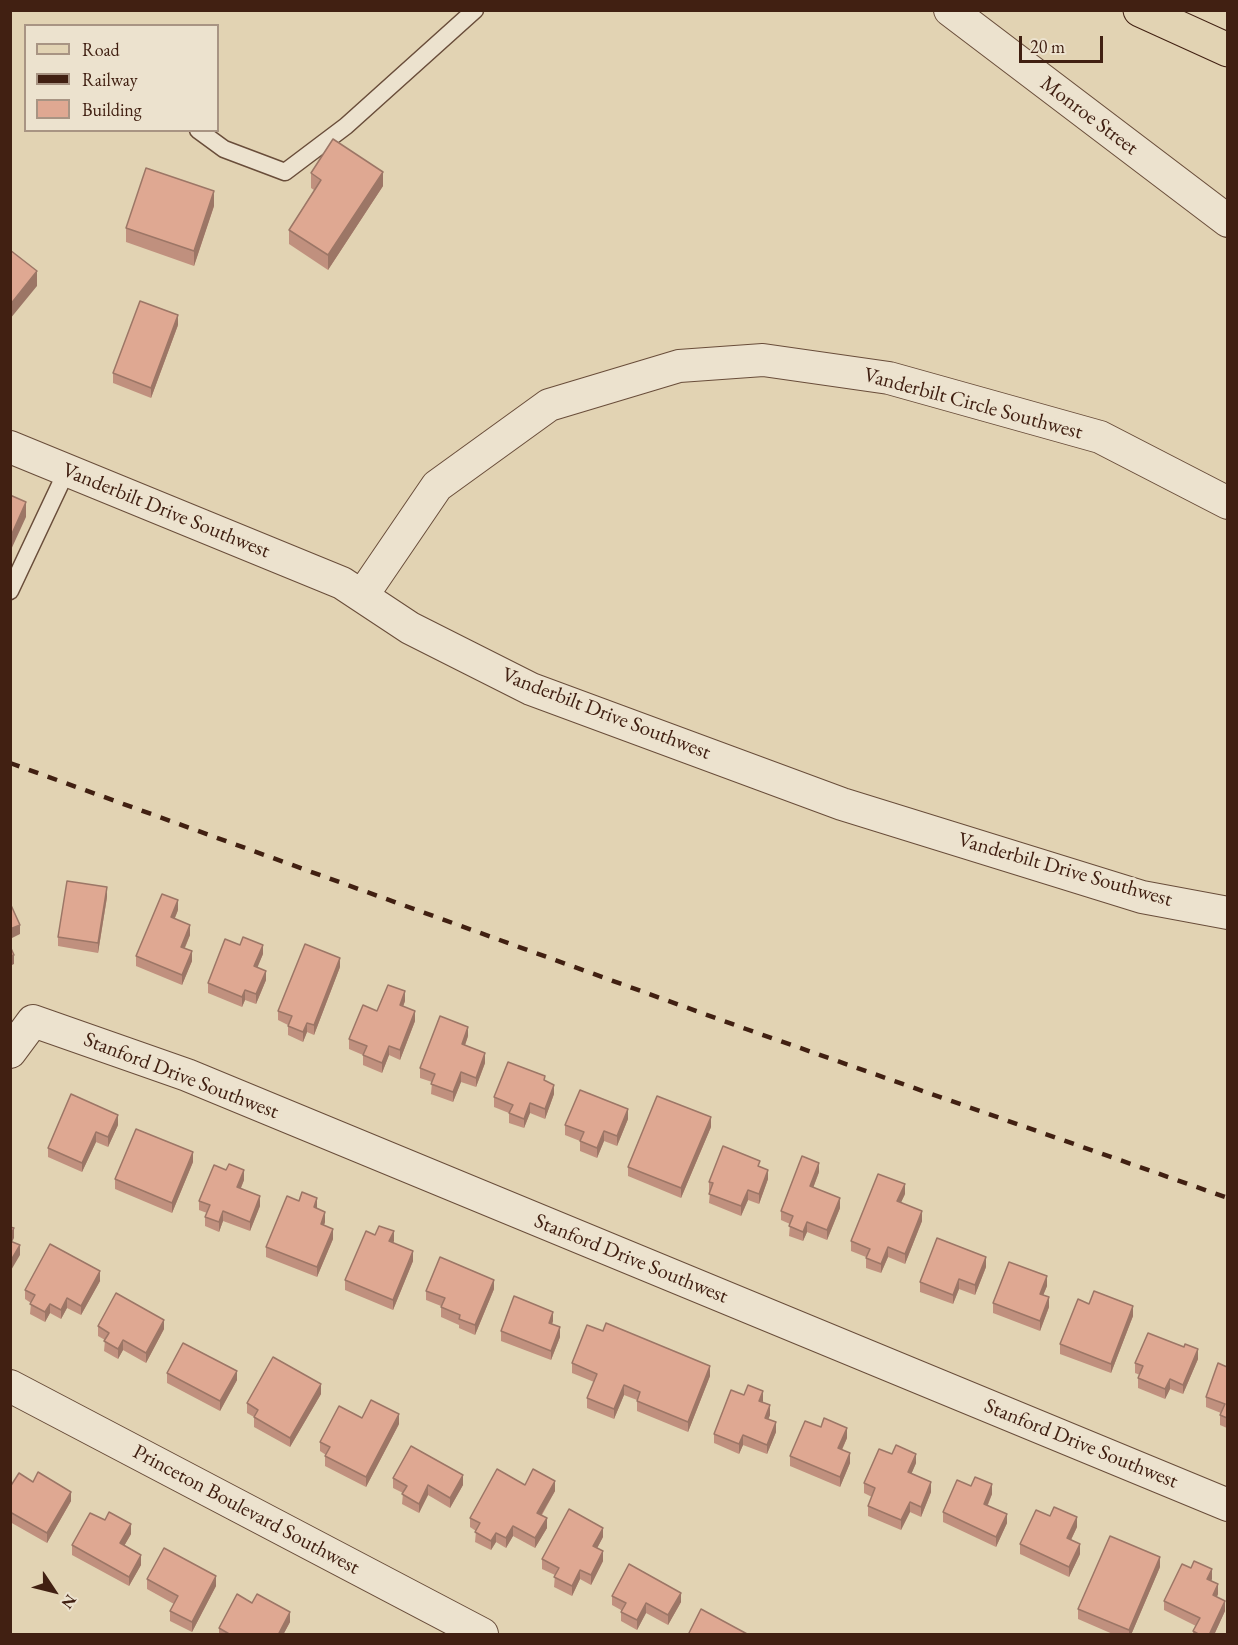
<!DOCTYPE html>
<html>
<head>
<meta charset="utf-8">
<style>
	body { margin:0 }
	#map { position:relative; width:1238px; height:1645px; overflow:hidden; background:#e2d3b3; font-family:"EB Garamond",serif }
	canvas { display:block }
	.frame { position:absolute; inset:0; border:12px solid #412012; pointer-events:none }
	.legend { position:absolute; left:24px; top:24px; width:195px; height:108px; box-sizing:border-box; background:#ece2ce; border:2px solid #a89483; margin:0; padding:8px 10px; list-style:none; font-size:18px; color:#412012 }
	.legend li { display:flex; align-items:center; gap:12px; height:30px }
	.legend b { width:30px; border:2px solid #a89483 }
	.north { position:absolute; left:24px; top:1561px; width:60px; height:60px; -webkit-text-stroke:4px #ece2ce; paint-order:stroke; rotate:125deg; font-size:16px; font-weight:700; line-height:24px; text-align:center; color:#412012 }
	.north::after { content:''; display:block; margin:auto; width:21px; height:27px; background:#412012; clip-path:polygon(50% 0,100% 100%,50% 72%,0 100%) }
	.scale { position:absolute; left:1019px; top:36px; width:84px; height:27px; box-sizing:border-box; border:3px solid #412012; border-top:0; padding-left:8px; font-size:18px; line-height:21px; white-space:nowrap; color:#412012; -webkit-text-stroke:4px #ece2ce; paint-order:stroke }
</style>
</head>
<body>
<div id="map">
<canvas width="1238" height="1645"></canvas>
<div class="frame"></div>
<ul class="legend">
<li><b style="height:8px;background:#e2d3b3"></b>Road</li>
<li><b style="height:8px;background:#412012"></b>Railway</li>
<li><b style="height:16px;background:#dfa892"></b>Building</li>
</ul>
<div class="north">N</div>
<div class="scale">20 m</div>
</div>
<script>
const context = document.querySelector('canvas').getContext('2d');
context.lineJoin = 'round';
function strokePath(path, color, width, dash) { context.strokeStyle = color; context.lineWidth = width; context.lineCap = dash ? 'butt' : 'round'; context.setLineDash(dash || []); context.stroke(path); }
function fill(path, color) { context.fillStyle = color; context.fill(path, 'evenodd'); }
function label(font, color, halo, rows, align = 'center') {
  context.font = font + ' "EB Garamond",serif'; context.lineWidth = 6; context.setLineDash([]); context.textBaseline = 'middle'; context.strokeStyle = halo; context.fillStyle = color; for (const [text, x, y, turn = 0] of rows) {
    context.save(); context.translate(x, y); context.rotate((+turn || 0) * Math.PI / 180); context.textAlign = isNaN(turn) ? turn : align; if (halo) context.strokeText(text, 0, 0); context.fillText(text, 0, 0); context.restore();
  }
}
const lane = new Path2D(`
	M198 130 224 149 285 172 346 126 475 10
	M10 591 67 470`);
const street = new Path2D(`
	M950 10 1228 221
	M10 447 342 583 410 628 531 689 842 804 1142 897 1228 913
	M362 596 437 486 549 405 679 366 763 360 889 378 1100 437 1228 503
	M10 1052 33 1021 187 1075 1228 1505
	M10 1386 482 1634`);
const primary = new Path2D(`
	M1140 10 1228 50`);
strokePath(lane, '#694d3a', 19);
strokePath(street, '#694d3a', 34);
strokePath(primary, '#412012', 35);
strokePath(lane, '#ece2ce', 16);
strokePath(street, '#ece2ce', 32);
strokePath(primary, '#e2d3b3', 33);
strokePath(new Path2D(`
	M10 763 746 1029 1228 1198`), '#412012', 4.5, [10, 10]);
fill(new Path2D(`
	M311 173 383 186 328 270 289 244V230L314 190 311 188Z
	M214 206 194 266 126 242V228Z
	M178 325 151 398 113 383V373Z
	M107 897 98 953 58 946V937Z
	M178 910 175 918 190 935 185 948 192 961 182 985 136 966V956Z
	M263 954 257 967 266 980 256 1004 245 1000 242 1007 208 993V983Z
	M340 967 314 1035 307 1032 303 1042 288 1035V1025L278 1020V1011Z
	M405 1001 403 1006 415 1021 400 1060 389 1055 382 1073 363 1065V1055L349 1049V1039L377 1011Z
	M468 1036 465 1045 485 1063 476 1087 461 1082 453 1102 431 1094 432 1082 420 1078V1068Z
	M545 1081 554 1094 545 1119 530 1113 524 1128 509 1123V1113L494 1107V1097Z
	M628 1119 617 1146 604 1141 597 1158 580 1151V1141L565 1135V1125Z
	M118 1125 108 1147 96 1142 82 1172 48 1157V1148Z
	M711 1127 681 1198 628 1176V1167Z
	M193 1162 172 1213 115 1189V1179Z
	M760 1166 768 1179 759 1204 748 1200 741 1216 709 1203 710 1192H709V1182Z
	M819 1172 813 1188 840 1208 827 1240 807 1232 803 1241 789 1236 790 1224 781 1220V1211Z
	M244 1180 241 1188 260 1206 250 1231 223 1221 219 1232 205 1226V1217L207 1213 199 1210V1201Z
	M905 1194 901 1202 922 1221 905 1264 888 1257 881 1273 866 1268V1257L851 1251V1241Z
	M317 1209 325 1222 324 1225 333 1239 317 1277 266 1257V1247Z
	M394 1241 393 1243 413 1261 393 1310 345 1290V1280Z
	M986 1267 975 1295 959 1289 953 1304 920 1292V1282Z
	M100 1281 81 1315 67 1308 61 1319 50 1313 45 1322 30 1314 31 1303 25 1299V1290Z
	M1047 1286 1043 1295 1049 1307 1040 1331 993 1313V1303Z
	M494 1289 475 1335 459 1328V1325L441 1317V1306L426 1300V1291Z
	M1089 1304 1133 1316 1111 1373 1060 1354V1344Z
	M553 1321 552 1324 560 1337 551 1360 501 1341V1331Z
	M98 1326 164 1329 146 1363 123 1350 118 1359 104 1351 105 1340 98 1336Z
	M1184 1347 1198 1359 1183 1394 1170 1389 1165 1399 1138 1388V1378L1140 1375 1135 1373V1363Z
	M572 1363 710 1376 688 1432 637 1411V1400L624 1395 614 1419 587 1408V1398L594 1382 572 1373Z
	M1227 1367V1428L1220 1425V1415L1221 1413 1206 1407V1397Z
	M167 1373 237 1380 220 1411 167 1383Z
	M321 1394 290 1447 254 1427V1417L247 1413V1403Z
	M744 1395 763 1401 762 1402 770 1415 768 1419 776 1432 767 1454 743 1445 739 1454 714 1443V1434Z
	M362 1418 399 1424 366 1487 325 1466V1456L326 1455 320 1451V1442Z
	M847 1438 842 1450 850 1463 840 1487 790 1466V1456Z
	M916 1463 911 1474 931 1492 921 1517 910 1512 901 1530 868 1516V1506L872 1497 864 1493V1483Z
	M393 1478 463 1485 450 1508 428 1495 419 1513 402 1504 403 1493 393 1488Z
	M525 1485 555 1491 542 1515 547 1528 535 1548 513 1536 506 1548 496 1542 491 1550 475 1542 476 1531 470 1527V1518Z
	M971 1486 992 1494 988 1505 1007 1523 996 1547 943 1522V1512Z
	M10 1487 71 1501 47 1543 10 1522Z
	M1077 1527 1071 1540 1080 1554 1069 1577 1020 1554V1544Z
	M131 1534 124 1546 141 1565 129 1586 72 1555V1545Z
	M603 1537 597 1548 603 1561 591 1585 580 1579 572 1596 554 1587 555 1575 542 1569V1559Z
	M1160 1567 1131 1635H1115L1078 1619V1609Z
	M147 1579 216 1586 192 1632 170 1621V1611L174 1604 147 1589Z
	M1212 1579 1211 1581 1218 1594 1217 1597 1225 1611 1214 1635H1193V1631L1196 1626 1164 1610V1601Z
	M612 1596 681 1602 668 1625 646 1613 637 1630 621 1621V1610L612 1605Z
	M252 1603 290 1622 283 1635H219V1628Z`), '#c0907e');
fill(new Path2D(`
	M383 172V186L328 270V255Z
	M214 191V206L194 266V251Z
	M37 271V286L10 319V305Z
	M178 315V325L151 398V388Z
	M26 502V517L10 552V538Z
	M107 887V897L98 953V943Z
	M178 900V910L171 927V917Z
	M20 925V934L10 939V929Z
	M190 925V935L181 956V947Z
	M263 945V954L254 976V966Z
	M192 951V961L182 985V975Z
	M14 955V964L10 966V956Z
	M340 958V967L314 1035V1025Z
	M266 971V980L256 1004V994Z
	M245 990V1000L242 1007V997Z
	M405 991V1001L400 1015V1005Z
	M415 1011V1021L400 1060V1050Z
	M307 1023V1032L303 1042V1032Z
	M468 1027V1036L462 1054V1044Z
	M389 1046V1055L382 1073V1063Z
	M485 1053V1063L476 1087V1078Z
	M461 1072V1082L453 1102V1092Z
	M554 1085V1094L545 1119V1109Z
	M530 1103V1113L524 1128V1119Z
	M628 1109V1119L617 1146V1136Z
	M118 1115V1125L108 1147V1137Z
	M711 1117V1127L681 1198V1188Z
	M604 1131V1141L597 1158V1148Z
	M96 1132V1142L82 1172V1163Z
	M193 1152V1162L172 1213V1203Z
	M819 1163V1172L810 1196V1186Z
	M244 1170V1180L237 1197V1187Z
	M768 1170V1179L759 1204V1194Z
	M905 1184V1194L897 1211V1201Z
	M748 1190V1200L741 1216V1206Z
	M260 1196V1206L250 1231V1222Z
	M317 1198V1208L314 1217V1207Z
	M840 1198V1208L827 1240V1230Z
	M223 1211V1221L219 1232V1222Z
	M922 1211V1221L905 1264V1254Z
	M325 1212V1222L321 1234V1224Z
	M807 1222V1232L803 1241V1232Z
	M14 1228V1238L10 1246V1236Z
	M333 1229V1239L317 1277V1267Z
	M394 1231V1241L389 1251V1241Z
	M20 1245V1255L10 1272V1262Z
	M888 1247V1257L881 1273V1264Z
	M413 1251V1261L393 1310V1300Z
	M986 1257V1267L975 1295V1285Z
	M100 1271V1281L81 1315V1306Z
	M1047 1276V1286L1040 1303V1294Z
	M959 1279V1289L953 1304V1295Z
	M494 1280V1289L475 1335V1325Z
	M1049 1297V1307L1040 1331V1321Z
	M67 1298V1308L61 1319V1310Z
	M50 1304V1313L45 1322V1312Z
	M1133 1306V1316L1111 1373V1364Z
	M553 1312V1321L549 1332V1323Z
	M164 1320V1329L146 1363V1353Z
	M560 1327V1337L551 1360V1351Z
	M123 1340V1350L118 1359V1349Z
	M1198 1349V1359L1183 1394V1385Z
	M710 1366V1376L688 1432V1422Z
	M237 1371V1380L220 1411V1401Z
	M1170 1379V1389L1165 1399V1389Z
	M321 1384V1394L290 1447V1438Z
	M624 1385V1395L614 1419V1409Z
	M763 1391V1401L759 1410V1401Z
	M770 1405V1415L765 1428V1418Z
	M399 1414V1424L366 1487V1477Z
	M776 1422V1432L767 1454V1445Z
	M847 1428V1438L838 1458V1448Z
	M743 1435V1445L739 1454V1444Z
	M850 1453V1463L840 1487V1477Z
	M916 1454V1463L908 1482V1472Z
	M463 1475V1485L450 1508V1498Z
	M555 1481V1491L537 1522V1513Z
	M931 1482V1492L921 1517V1507Z
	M992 1484V1494L984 1513V1504Z
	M428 1485V1495L419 1513V1504Z
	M71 1492V1501L47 1543V1533Z
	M910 1502V1512L901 1530V1520Z
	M1007 1514V1523L996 1547V1537Z
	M1077 1517V1527L1067 1548V1538Z
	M547 1518V1528L535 1548V1538Z
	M131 1524V1534L120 1553V1543Z
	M513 1526V1536L506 1548V1538Z
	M603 1528V1537L593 1556V1546Z
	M496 1533V1542L491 1550V1541Z
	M1080 1544V1554L1069 1577V1567Z
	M603 1551V1561L591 1585V1575Z
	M141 1555V1565L129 1586V1577Z
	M1160 1557V1567L1131 1635H1129V1630Z
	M1212 1569V1579L1207 1589V1579Z
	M580 1570V1579L572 1596V1586Z
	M216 1576V1586L192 1632V1622Z
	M1218 1584V1594L1213 1605V1595Z
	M681 1593V1602L668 1625V1615Z
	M1225 1601V1611L1214 1635H1209Z
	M646 1603V1613L637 1630V1620Z
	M290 1612V1622L283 1635H278Z`), '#9c7666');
const building = new Path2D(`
	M333 139 383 172 328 255 289 230 321 180 311 173Z
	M146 168 214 191 194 251 126 228Z
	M10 250 37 271 10 305Z
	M140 301 178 315 151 388 113 373Z
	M10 495 26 502 10 538Z
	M67 881 107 887 98 943 58 937Z
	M162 894 178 900 171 917 190 925 181 947 192 951 182 975 136 956Z
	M10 903 20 925 10 929Z
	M243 937 263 945 254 966 266 971 256 994 245 990 242 997 208 983 225 939 240 945Z
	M305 944 340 958 314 1025 307 1023 303 1032 288 1026 292 1016 278 1011Z
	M10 946 14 955 10 956Z
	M388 985 405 991 400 1005 415 1011 400 1050 389 1046 382 1063 363 1055 367 1046 349 1039 363 1005 377 1011Z
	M440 1016 468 1027 462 1044 485 1053 476 1078 461 1072 453 1092 431 1084 435 1074 420 1068Z
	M508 1062 545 1076 544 1080 554 1085 545 1109 530 1103 524 1119 509 1113 513 1105 494 1097Z
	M580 1090 628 1109 617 1136 604 1131 597 1148 580 1141 584 1132 565 1125Z
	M71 1094 118 1115 108 1137 96 1132 82 1163 48 1148Z
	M657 1096 711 1117 681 1188 628 1167Z
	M136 1129 193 1152 172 1203 115 1179Z
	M723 1146 760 1161 758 1166 768 1170 759 1194 748 1190 741 1206 709 1194 713 1183 709 1182Z
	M802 1156 819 1163 810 1186 840 1198 827 1230 807 1222 803 1232 789 1226 793 1216 781 1211Z
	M229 1164 244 1170 237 1187 260 1196 250 1222 223 1211 219 1222 205 1217 210 1205 199 1201 214 1165 226 1170Z
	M878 1174 905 1184 897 1201 922 1211 905 1254 888 1247 881 1264 866 1258 870 1249 851 1241Z
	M302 1192 317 1198 314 1207 325 1212 321 1224 333 1229 317 1267 266 1247 287 1196 299 1201Z
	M379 1226 394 1231 389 1241 413 1251 393 1300 345 1280 366 1231 375 1235Z
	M10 1227 14 1228 10 1236Z
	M937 1238 986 1257 975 1285 959 1279 953 1295 920 1282Z
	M10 1241 20 1245 10 1262Z
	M50 1244 100 1271 81 1306 67 1298 61 1310 50 1304 45 1312 30 1304 35 1295 25 1290Z
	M440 1257 494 1280 475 1325 459 1319 460 1315 441 1307 445 1298 426 1291Z
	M1009 1262 1047 1276 1040 1294 1049 1297 1040 1321 993 1303Z
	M1094 1291 1133 1306 1111 1364 1060 1344 1078 1299 1089 1304Z
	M116 1293 164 1320 146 1353 123 1340 118 1349 104 1341 109 1333 98 1326Z
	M514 1296 553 1312 549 1323 560 1327 551 1351 501 1331Z
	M606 1323 710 1366 688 1422 637 1401 640 1392 624 1385 614 1409 587 1398 597 1374 572 1363 587 1325 603 1331Z
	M1148 1333 1184 1347 1185 1344 1198 1349 1183 1385 1170 1379 1165 1389 1138 1378 1143 1366 1135 1363Z
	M183 1343 237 1371 220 1401 167 1373Z
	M273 1357 321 1384 290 1438 254 1417 258 1410 247 1403Z
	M1218 1363 1227 1367V1418L1220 1415 1225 1404 1206 1397Z
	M748 1385 763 1391 759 1401 770 1405 765 1418 776 1422 767 1445 743 1435 739 1444 714 1434 731 1390 744 1395Z
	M371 1400 399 1414 366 1477 325 1456 330 1447 320 1442 339 1406 362 1418Z
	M824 1418 847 1428 838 1448 850 1453 840 1477 790 1456 805 1421 821 1427Z
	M896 1445 916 1454 908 1472 931 1482 921 1507 910 1502 901 1520 868 1506 875 1488 864 1483 879 1449 892 1454Z
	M411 1446 463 1475 450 1498 428 1485 419 1504 402 1494 407 1486 393 1478Z
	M497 1469 525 1485 533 1469 555 1481 537 1513 547 1518 535 1538 513 1526 506 1538 496 1533 491 1541 475 1532 480 1523 470 1518Z
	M38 1472 71 1492 47 1533 10 1512V1487L19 1473 33 1482Z
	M975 1477 992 1484 984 1504 1007 1514 996 1537 943 1512 957 1480 971 1486Z
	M1054 1507 1077 1517 1067 1538 1080 1544 1069 1567 1020 1544 1036 1510 1050 1516Z
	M569 1509 603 1528 593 1546 603 1551 591 1575 580 1570 572 1586 554 1577 559 1568 542 1559Z
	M109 1512 131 1524 120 1543 141 1555 129 1577 72 1545 90 1513 105 1520Z
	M1110 1536 1160 1557 1129 1630 1078 1609Z
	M164 1548 216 1576 192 1622 170 1611 178 1596 147 1579Z
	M1194 1561 1212 1569 1207 1579 1218 1584 1213 1595 1225 1601 1209 1635H1200L1193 1631 1200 1618 1164 1601 1182 1564 1191 1568Z
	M629 1564 681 1593 668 1615 646 1603 637 1620 621 1612 626 1603 612 1596Z
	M237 1594 252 1603 257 1594 290 1612 278 1635H231L219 1628Z
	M701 1609 749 1635H688Z`);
fill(building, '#dfa892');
strokePath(building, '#9c7666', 1.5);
label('21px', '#412012', '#ece2ce', [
	["Monroe Street",1089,116,37],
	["Vanderbilt Circle Southwest",973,404,15],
	["Vanderbilt Drive Southwest",166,511,22],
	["Vanderbilt Drive Southwest",606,714,21],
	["Vanderbilt Drive Southwest",1065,870,16],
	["Stanford Drive Southwest",181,1076,21],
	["Stanford Drive Southwest",631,1259,22],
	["Stanford Drive Southwest",1081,1444,22],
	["Princeton Boulevard Southwest",246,1510,28]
]);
</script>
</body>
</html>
